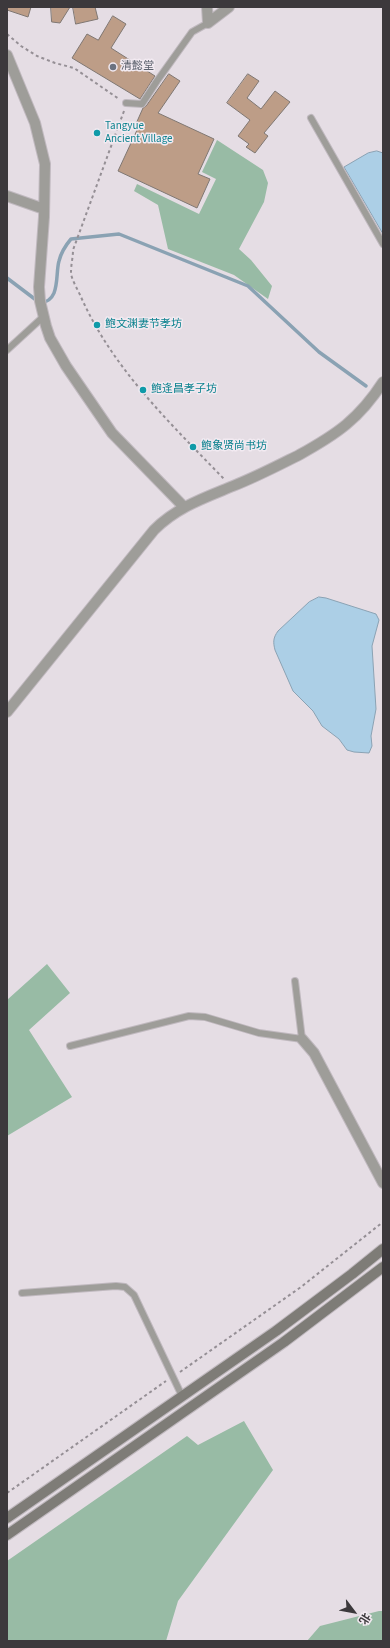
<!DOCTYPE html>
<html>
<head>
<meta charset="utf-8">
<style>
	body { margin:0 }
	#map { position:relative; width:390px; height:1648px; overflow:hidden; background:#e5dde4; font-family:"Source Sans 3","Noto Sans SC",sans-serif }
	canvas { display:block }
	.frame { position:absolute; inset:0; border:8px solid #3c393c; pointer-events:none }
	.north { position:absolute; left:334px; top:1592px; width:40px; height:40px; -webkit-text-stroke:3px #f2eaf1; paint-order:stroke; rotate:122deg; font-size:11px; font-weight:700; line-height:16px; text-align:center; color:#3c393c }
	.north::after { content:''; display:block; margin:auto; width:14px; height:18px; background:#3c393c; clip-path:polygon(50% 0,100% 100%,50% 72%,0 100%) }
</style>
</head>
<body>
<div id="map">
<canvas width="390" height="1648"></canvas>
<div class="frame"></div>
<div class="north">北</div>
</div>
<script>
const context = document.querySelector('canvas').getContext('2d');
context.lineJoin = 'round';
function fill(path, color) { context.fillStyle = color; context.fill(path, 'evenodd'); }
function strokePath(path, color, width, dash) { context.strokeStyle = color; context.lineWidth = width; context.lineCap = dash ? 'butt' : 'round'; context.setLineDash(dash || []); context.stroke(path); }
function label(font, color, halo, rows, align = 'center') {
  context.font = font + ' "Source Sans 3","Noto Sans SC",sans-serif'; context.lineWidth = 3; context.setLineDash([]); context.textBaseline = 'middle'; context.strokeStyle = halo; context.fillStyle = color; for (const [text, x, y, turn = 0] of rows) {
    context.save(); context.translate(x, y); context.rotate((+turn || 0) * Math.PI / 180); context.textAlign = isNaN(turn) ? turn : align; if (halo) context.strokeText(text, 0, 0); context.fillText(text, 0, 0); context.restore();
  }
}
fill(new Path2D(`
	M217 140 263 170 268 183 264 202 239 249 251 260 272 286 268 299 234 275 168 249 158 205 134 191 137 184 199 214 216 179 202 172Z
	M47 964 70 993 29 1030 72 1097 7 1136V1000Z
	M244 1421 273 1470 178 1601 166 1641H7V1561L187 1436 198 1445Z
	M379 1611H383V1641H307L320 1626Z`), '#98bba5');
const water = new Path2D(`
	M377 151 383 153V234L344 167 368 153Z
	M319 597 326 598 376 614 379 620 372 646 376 709 371 736 372 746 369 753 354 752 347 750 339 739 322 726 313 711 293 691 275 650C273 642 273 638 278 631L309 602Z`);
fill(water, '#accfe6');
strokePath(water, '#8aa2b3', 1);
strokePath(new Path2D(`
	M7 278 40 303C61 301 55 275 59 261 61 253 65 246 71 239L119 234 248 286 319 352 366 386`), '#8aa2b3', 3.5);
const building = new Path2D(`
	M7 7H31L28 17 7 10Z
	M51 7H70L60 23 52 22Z
	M73 7H95L98 19 76 24Z
	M113 16 126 24 111 48 155 76 140 99 72 58 87 34 98 40Z
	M169 74 180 81 158 113 214 139 198 174 210 179 197 208 118 171 138 128 135 126 143 108 146 106Z
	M248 74 259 81 247 98 261 109 275 91 290 102 264 133 268 136 255 153 246 147 249 144 238 136 250 120 227 103Z`);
fill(building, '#bd9d87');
strokePath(building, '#7f7772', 1);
const service = new Path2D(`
	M126 103 142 104 157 81 192 32 208 23
	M311 118 383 244
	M7 350 43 317
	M70 1046 189 1016 205 1017 259 1033 302 1039 295 981
	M22 1293 116 1286 125 1287 134 1295 182 1396`);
const minor = new Path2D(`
	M207 7 208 23
	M208 23 229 7
	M7 55 35 123 45 164 44 217 39 287 40 301 46 326 50 338 66 366 112 433 184 507
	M7 196 44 209
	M7 712 154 530C177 507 204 498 233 486 256 477 277 466 299 455 337 434 359 419 383 382
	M302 1039 314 1053 383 1183`);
const secondary = new Path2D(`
	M7 1518 276 1331 352 1274 383 1249
	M7 1535 284 1342 383 1267`);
strokePath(service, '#c0b9bf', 8);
strokePath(minor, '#c0b9bf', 12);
strokePath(secondary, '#c0b9bf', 12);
strokePath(new Path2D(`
	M7 34 21 46 37 56 55 63 74 68 119 99
	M124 111 73 250C73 257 71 265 71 272 71 279 78 290 81 297 113 369 170 423 224 479
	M180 1372 301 1287 383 1222
	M7 1493 166 1381`), '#958f95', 2, [3, 3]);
strokePath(service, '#9e9d99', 6);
strokePath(minor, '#9e9d99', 10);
strokePath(secondary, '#7e7c77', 10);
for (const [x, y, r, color] of [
	[113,67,4,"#6b7280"],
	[97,133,4,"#0f9aa8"],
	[97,325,4,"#0f9aa8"],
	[143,390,4,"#0f9aa8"],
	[193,447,4,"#0f9aa8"]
]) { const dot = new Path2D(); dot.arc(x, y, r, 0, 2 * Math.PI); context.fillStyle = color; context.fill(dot); strokePath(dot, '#f2eaf1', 1.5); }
label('11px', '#5b616d', '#f2eaf1', [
	["清懿堂",121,67]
], 'left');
label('11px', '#0d838f', '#f2eaf1', [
	["Tangyue",105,127],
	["Ancient Village",105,140],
	["鲍文渊妻节孝坊",105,325],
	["鲍逢昌孝子坊",151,390],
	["鲍象贤尚书坊",201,447]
], 'left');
</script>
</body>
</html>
